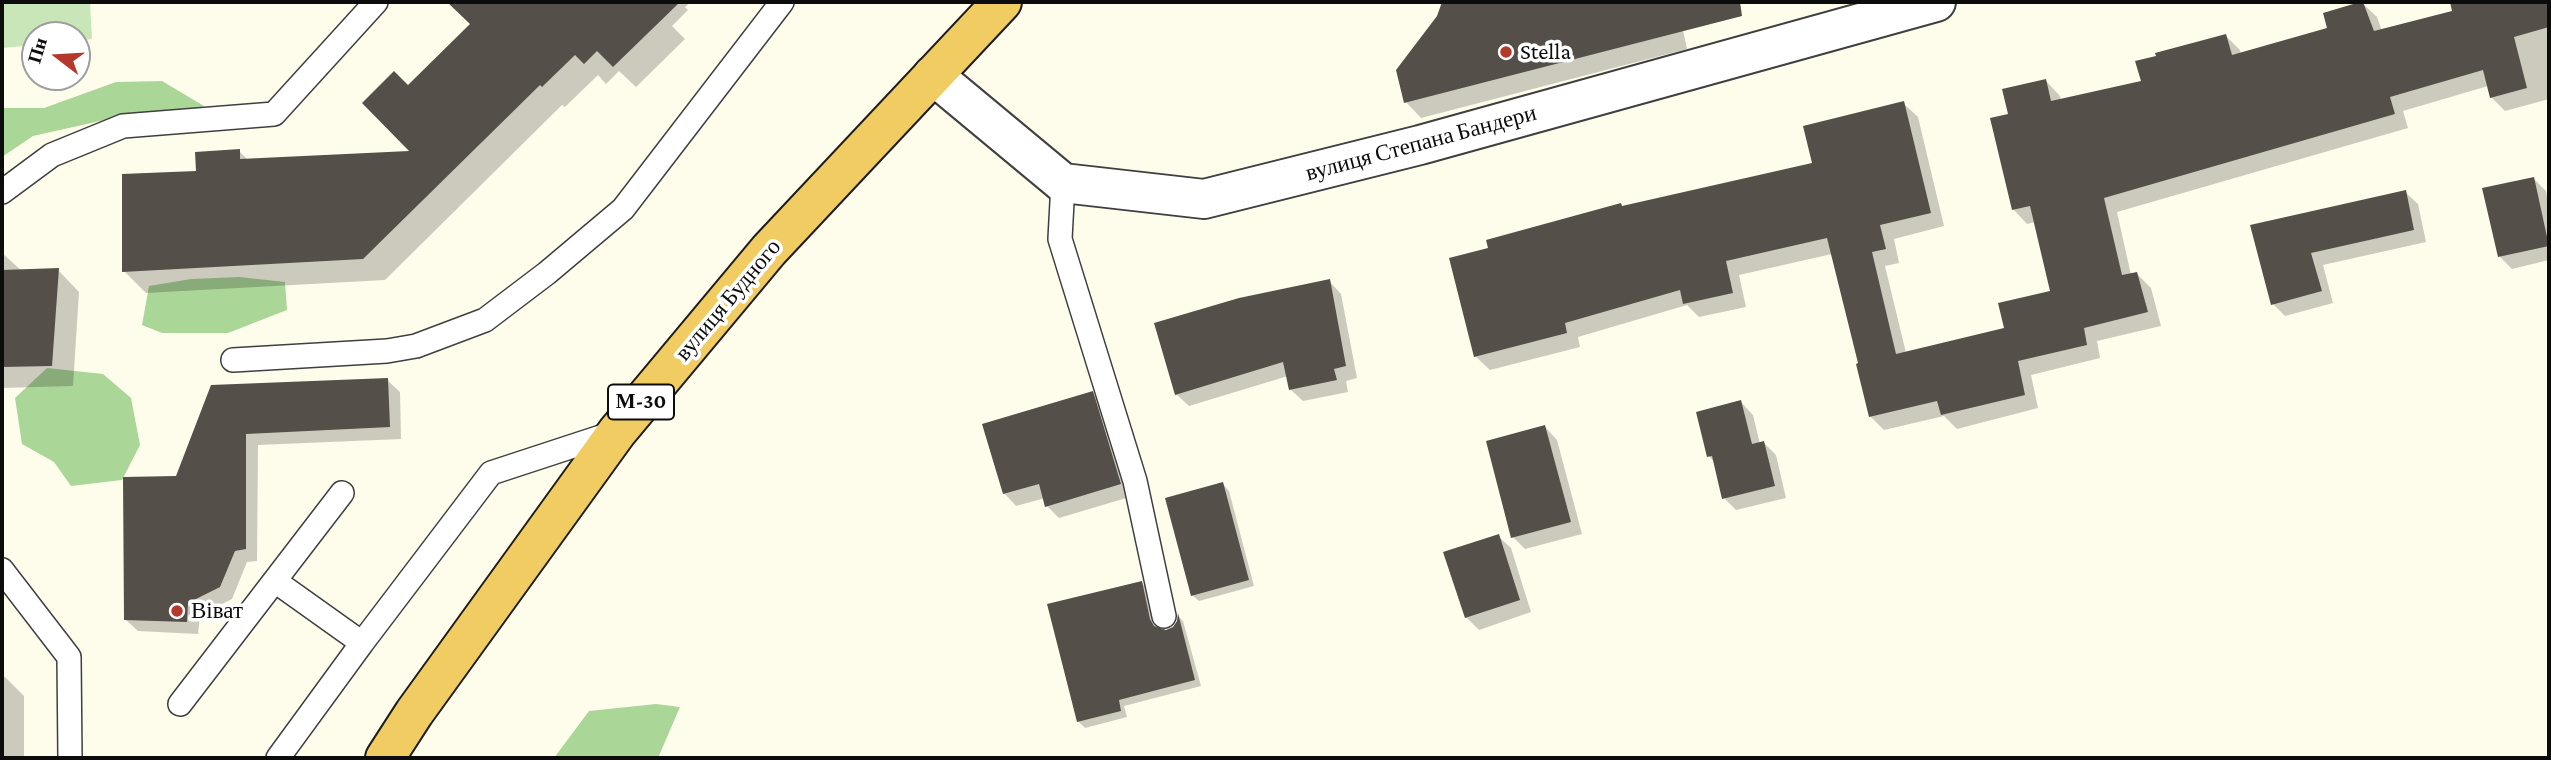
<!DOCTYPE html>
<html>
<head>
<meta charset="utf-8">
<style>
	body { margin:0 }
	#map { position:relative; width:2551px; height:760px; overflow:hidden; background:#fefdec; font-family:"Crimson Pro",serif }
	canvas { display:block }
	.frame { position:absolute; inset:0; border:4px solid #0c0c0c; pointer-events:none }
	.north { position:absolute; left:21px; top:21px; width:70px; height:70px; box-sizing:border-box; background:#fff; border:2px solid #9e9e9e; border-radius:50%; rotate:287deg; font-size:19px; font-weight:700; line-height:28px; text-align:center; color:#0c0c0c }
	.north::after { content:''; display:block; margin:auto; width:24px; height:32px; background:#b5392b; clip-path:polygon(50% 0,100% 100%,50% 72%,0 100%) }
</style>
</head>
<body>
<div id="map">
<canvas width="2551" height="760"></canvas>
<div class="frame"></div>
<div class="north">Пн</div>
</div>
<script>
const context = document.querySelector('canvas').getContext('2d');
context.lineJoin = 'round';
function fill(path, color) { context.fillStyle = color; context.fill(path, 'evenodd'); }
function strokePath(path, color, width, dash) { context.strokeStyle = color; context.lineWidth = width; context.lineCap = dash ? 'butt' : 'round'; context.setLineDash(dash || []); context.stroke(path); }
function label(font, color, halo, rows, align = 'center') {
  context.font = font + ' "Crimson Pro",serif'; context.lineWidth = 7; context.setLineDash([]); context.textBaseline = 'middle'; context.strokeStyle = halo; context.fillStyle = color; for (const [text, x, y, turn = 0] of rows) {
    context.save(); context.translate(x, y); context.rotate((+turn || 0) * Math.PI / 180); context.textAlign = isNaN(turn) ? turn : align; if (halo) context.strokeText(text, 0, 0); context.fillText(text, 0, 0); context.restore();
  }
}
fill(new Path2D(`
	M2 2H90L92 39 77 41V35H35V45L2 48Z`), '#c9e6b8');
fill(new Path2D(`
	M162 81 204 106 163 119 118 117 33 136 2 157V108H44L116 82Z
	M239 277 285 282 287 310 228 333H162L142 325 149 286 191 279Z
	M47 368 103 374 131 398 140 445 122 480 71 486 54 462 22 444 15 398Z
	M656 704 680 707 658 758H554L589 711Z`), '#aad698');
fill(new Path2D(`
	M468 2H691L685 7 688 10 672 26 685 39 636 87 619 71 606 84 598 75 565 107 562 105 385 280 146 293 124 271 198 172 239 151 249 161 413 152 408 88 472 24 459 11Z
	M1444 2H1677L1687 49 1421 118 1406 102Z
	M2452 2H2549V99L2505 111 2491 97 2488 86 2403 111 2408 128 2117 212 2131 275 2137 274 2151 288 2161 326 2097 341 2100 358 2031 375 2038 408 1957 429 1944 416 1884 430 1870 416 1860 364 1832 254 1739 275 1746 307 1699 317 1687 305 1578 337 1580 347 1490 370 1475 356 1624 208 1814 164 1903 103 1918 117 1944 226 1894 239 1899 263 1885 266 1906 353 2006 329 2052 292 2035 222 2027 224 2013 209 2010 115 2046 81 2060 96 2061 101 2143 83 2226 36 2240 50 2241 54 2329 29 2362 3 2377 17 2382 31 2454 13Z
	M2533 178 2546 191 2549 207V260L2512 269 2500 257Z
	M2405 192 2418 204 2426 242 2323 265 2333 303 2285 316 2273 304 2252 226Z
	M2 253 22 271 58 270 79 292 73 386 2 388Z
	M1329 281 1341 294 1357 378 1346 381 1348 392 1303 401 1290 389 1288 376 1189 406 1176 394Z
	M387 380 400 392 401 439 258 445 257 561 247 562 232 599 200 615 198 634 138 631 125 619 212 387Z
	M1092 393 1104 406 1133 496 1059 518 1047 506 1045 498 1016 506 1004 493Z
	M1741 402 1753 415 1760 444 1764 443 1776 455 1786 498 1736 510 1724 498 1715 463 1709 456Z
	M1545 427 1557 440 1582 534 1525 549 1513 537Z
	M1223 484 1229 491 1254 586 1199 601 1192 595Z
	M1498 536 1511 548 1531 612 1479 630 1466 617Z
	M1142 583 1148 589 1156 627 1166 632 1174 628 1179 617 1183 621 1201 686 1124 706 1127 717 1085 728 1079 722Z
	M2 677H5L24 696V758H2Z`), '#0003');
fill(new Path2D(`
	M447 2H680L613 67 597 51 584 64 575 55 542 87 540 85 363 259 122 272V174L196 171 195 152 240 149V159L409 151 362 103 394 71 408 85 470 24Z
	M1442 2H1740L1742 16 1404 103 1396 70 1437 16Z
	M2360 2H2363L2374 31 2452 11 2450 2H2549V27L2514 37 2527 88 2490 98 2483 70 2390 97 2395 114 2104 198 2122 275 2137 272 2148 312 2084 328 2087 345 2018 361 2025 395 1941 415 1937 401 1869 417 1856 364 1858 363 1827 238 1726 261 1733 293 1683 304 1680 290 1565 323 1567 333 1474 357 1449 258 1488 248 1486 240 1621 203 1622 206 1812 163 1803 126 1904 101 1931 213 1880 225 1886 249 1872 252 1896 354 2004 328 1998 303 2050 291 2030 206 2012 210 1990 118 2008 114 2002 89 2046 79 2051 101 2141 81 2135 61 2156 56 2155 53 2226 34 2232 55 2327 28 2323 13Z
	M2534 177 2549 246 2498 257 2482 188Z
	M2406 190 2414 230 2311 253 2322 291 2271 305 2250 225Z
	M59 268 52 366 2 367V270Z
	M1330 279 1346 366 1334 369 1337 380 1289 390 1283 362 1175 395 1154 323 1239 298Z
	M388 378 390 427 246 434V549L235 551 220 587 188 603 187 622 124 620 123 477 176 476 211 385Z
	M1093 391 1121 484 1045 507 1039 484 1003 494 982 424Z
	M1741 400 1752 444 1764 441 1775 486 1722 499 1712 456 1707 457 1696 412Z
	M1545 425 1571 522 1511 538 1486 441Z
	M1223 482 1249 580 1191 596 1165 498Z
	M1499 534 1520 600 1465 618 1443 552Z
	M1142 581 1150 619 1154 626 1166 630 1173 627 1177 621 1178 613 1195 680 1119 700 1121 711 1077 722 1047 604Z`), '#544f49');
const service = new Path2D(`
	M1063 183 1060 239 1135 481 1164 616
	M2 192 52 155 123 126 274 114 376 2
	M233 360 387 351 416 346 485 320 547 273 623 209 782 2
	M2 570 69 657 70 758
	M275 581 362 643 491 473 616 432
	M180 704 342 493
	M278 758 362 643`);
const minor = new Path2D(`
	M933 75 1063 183 1204 199 1420 145 1936 2`);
const trunk = new Path2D(`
	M385 758 414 713 617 432 769 250 1002 2`);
strokePath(service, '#3f3f3f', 26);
strokePath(minor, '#3f3f3f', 42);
strokePath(trunk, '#1d1d1d', 42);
strokePath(service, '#fff', 23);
strokePath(minor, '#fff', 38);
strokePath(trunk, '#f0cc62', 38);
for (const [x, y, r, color] of [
	[1506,52,7,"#b5392b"],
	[177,611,7,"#b5392b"]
]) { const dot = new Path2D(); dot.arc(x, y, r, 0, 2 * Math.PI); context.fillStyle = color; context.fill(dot); strokePath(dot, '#fff', 2.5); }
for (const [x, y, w] of [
	[641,402,66]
]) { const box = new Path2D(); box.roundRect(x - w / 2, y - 17.5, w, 35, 5); context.fillStyle = '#fff'; context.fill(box); strokePath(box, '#0c0c0c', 2); }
label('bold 21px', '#0c0c0c', null, [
	["М-30",641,402]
]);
label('23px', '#0c0c0c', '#fff', [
	["Stella",1520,52],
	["Віват",191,611]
], 'left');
label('23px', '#0c0c0c', '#fff', [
	["вулиця Степана Бандери",1421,143,-15],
	["вулиця Будного",728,300,-50]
]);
</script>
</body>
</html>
